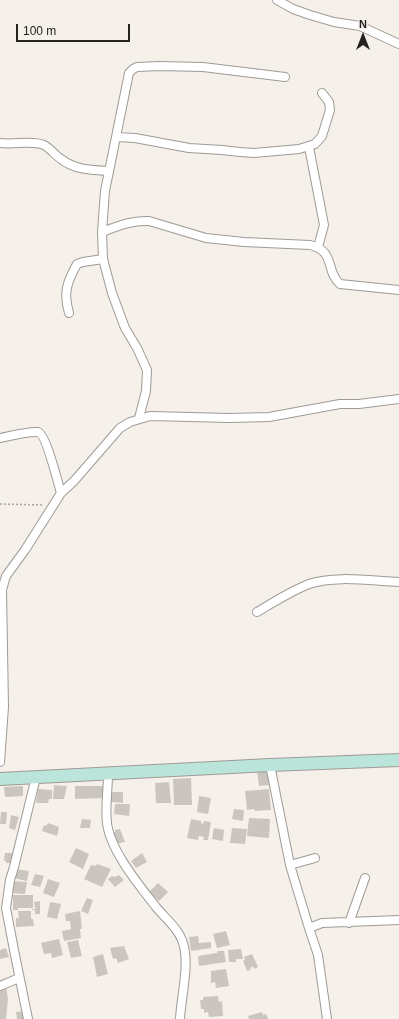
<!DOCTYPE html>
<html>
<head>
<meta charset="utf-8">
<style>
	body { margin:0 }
	#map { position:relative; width:399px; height:1019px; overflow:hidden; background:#f6f0ea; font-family:Helvetica,sans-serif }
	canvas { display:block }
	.north { position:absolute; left:343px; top:16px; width:40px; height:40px; -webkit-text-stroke:3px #f6f0ea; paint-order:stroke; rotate:0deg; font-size:11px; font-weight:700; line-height:16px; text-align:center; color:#242220 }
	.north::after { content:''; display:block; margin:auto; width:14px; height:18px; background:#242220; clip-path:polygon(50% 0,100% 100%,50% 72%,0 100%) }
	.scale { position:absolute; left:16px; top:24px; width:114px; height:18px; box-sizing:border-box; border:2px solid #242220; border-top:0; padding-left:5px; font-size:12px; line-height:14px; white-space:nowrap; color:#242220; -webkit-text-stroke:3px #f6f0ea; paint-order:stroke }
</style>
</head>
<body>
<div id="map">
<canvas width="399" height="1019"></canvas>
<div class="north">N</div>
<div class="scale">100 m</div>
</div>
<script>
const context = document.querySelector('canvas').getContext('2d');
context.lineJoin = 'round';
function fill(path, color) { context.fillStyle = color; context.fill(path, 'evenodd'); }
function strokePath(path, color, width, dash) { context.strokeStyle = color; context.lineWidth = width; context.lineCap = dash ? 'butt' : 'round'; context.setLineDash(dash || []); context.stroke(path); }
fill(new Path2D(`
	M268 768 270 785 259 786 257 771Z
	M191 778 192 805H174L173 779Z
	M169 782 171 803H156L155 783Z
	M54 785 67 786 64 799H53Z
	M23 786V796L5 797 4 787Z
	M75 786H105V798L75 799Z
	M38 789 52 790V799H49L48 803H36Z
	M269 789 271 810 255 811 254 809 247 810 245 791Z
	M111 792H123V803L111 802Z
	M199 796 211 798 208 814 197 812Z
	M115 804H130L129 816 114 814Z
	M234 809 244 810 243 821 232 819Z
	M1 812H7L6 824H0Z
	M11 815 19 817 15 830 9 828Z
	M249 818 270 819 269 838 247 836Z
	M82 819 91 820 90 828H80Z
	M191 819 201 821V823L203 824 204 821 211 822 208 840H203L204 837 199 836 198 840 187 838Z
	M48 823 59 827 57 836 42 831 44 825 46 826Z
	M214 828 224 830 223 841 212 839Z
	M232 828 247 829 245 844 230 843Z
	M120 829 125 842 115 844 113 832H115V830Z
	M76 848 89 854 83 869 69 862Z
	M5 853H14L12 863H6V861H4Z
	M142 853 147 862 136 868 131 861Z
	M97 864 111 869 102 887 84 879 91 865 96 866Z
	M15 869 29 871 27 881 13 878Z
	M35 874 44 876 40 887 31 885Z
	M119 875 124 880 115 887 108 879 112 876 115 877Z
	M48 879 60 883 54 897 43 893Z
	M13 881 27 882 25 894 10 893Z
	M158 883 168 892 159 901 149 892Z
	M13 895H33V908H18V910H13Z
	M87 898 93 900 88 914 81 911Z
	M40 901V914H35V910H32V909H36L35 908 34 902Z
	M50 902 61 904 57 919 47 917Z
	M18 911H31V919H33L34 926 16 927V918H19Z
	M80 911 82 929H80L81 938 64 941 62 931 71 929 70 921H66L65 914Z
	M226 931 230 945 217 948 213 934Z
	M198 936 199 943 211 942V948L191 951 189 937Z
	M59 939 63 955 52 958 51 953 44 954 41 943Z
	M78 940 82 956 71 958 67 942Z
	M124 946 129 959 118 963 116 958 113 959 110 948Z
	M6 948 9 957 0 959V950Z
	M241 949 243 959H236V962H229L228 950Z
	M218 951H224L226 962 199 966 198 956 217 953Z
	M103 954 108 974 97 977 93 957Z
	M252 954 258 967 254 969 253 966 250 968 251 970 247 971 243 961 245 960 244 957Z
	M226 969 229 986 216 988 215 982 211 983V971Z
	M6 986 8 999 6 1019H0V990Z
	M218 996 219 1002 222 1001 223 1016 209 1017 208 1012 204 1013V1009H201L200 1000H203V997Z
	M26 1011V1019H17L16 1012Z
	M262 1012 263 1015 266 1014 268 1019H249L248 1016Z`), '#cbc5c0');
const street = new Path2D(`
	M277 0 293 9 310 15 334 22 360 26 399 44
	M117 137 135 138 189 148 222 150 240 152 254 153 299 149 315 144 322 136 330 110 329 102 322 93
	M0 143C15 145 31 140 44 145 50 148 55 155 61 159 75 170 92 170 109 171
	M309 147 324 225 318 247
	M102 232C118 226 132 220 149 221L206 238 244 242 310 245C336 251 325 271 340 284L399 290
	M69 313C63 293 67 282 77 264L83 262 103 259
	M139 418 146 391 147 370 137 348 125 328 112 293 103 259 102 232 105 191 129 73 133 69 137 67 159 66 203 67 285 77
	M0 438C10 436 28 431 38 432 46 434 58 483 61 493
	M257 612C274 602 291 591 309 584 334 575 373 581 399 582
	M0 762 4 707 2 590 6 576 25 550 61 493 74 481 120 428 130 422 150 416 229 418 269 417 340 404H359L399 399
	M270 765 290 865 309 928 322 923 399 920
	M108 774C108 790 105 807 107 823 110 850 139 885 156 907 165 918 179 929 183 943 190 964 181 997 180 1019
	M290 865 315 858
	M349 923 365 878
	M309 928 318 955 327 1019
	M0 986 19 978
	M28 1019 14 950 6 908 10 880 14 867 36 777`);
const secondary = new Path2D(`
	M0 779 270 765 399 760`);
strokePath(street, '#9f9a95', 10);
strokePath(secondary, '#9f9a95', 14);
strokePath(new Path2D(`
	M0 504 44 505`), '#a9a4a0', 1.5, [2, 2]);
strokePath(street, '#fff', 8);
strokePath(secondary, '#bbe4db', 12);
</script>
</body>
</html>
